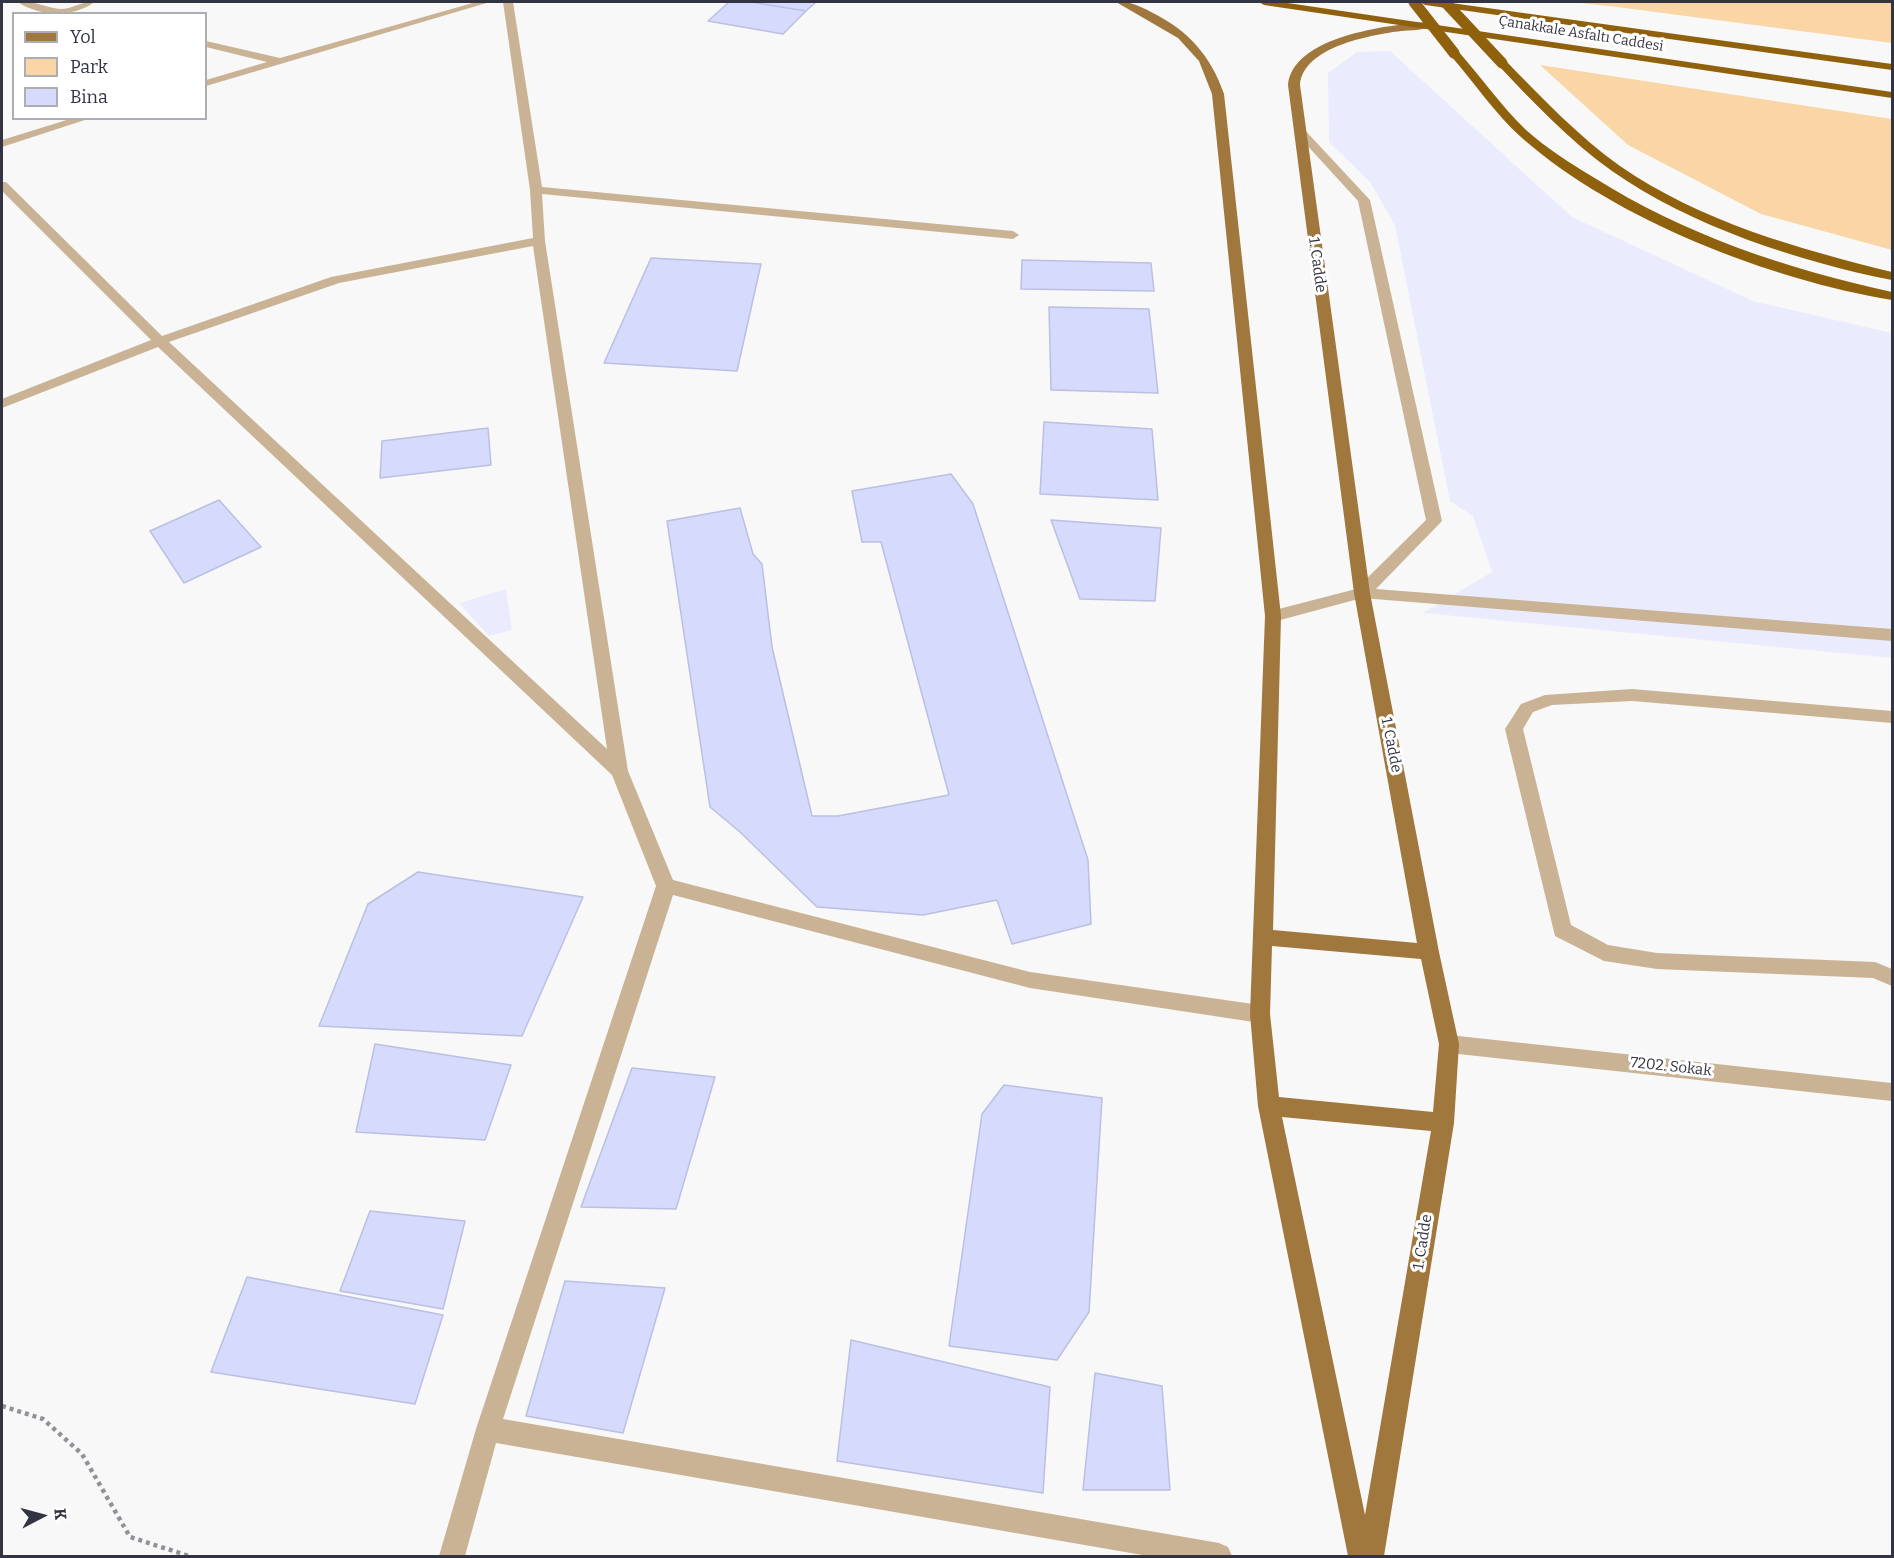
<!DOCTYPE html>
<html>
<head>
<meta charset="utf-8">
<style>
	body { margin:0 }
	#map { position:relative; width:1894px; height:1558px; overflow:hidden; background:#f8f8f8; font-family:Bitter,serif }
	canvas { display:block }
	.frame { position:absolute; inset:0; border:3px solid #323441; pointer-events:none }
	.legend { position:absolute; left:12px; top:12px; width:195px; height:108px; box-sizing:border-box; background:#fff; border:2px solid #adaeb3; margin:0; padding:8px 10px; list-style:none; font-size:18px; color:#323441 }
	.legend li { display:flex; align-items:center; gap:12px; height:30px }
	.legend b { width:30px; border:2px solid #adaeb3 }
	.north { position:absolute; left:12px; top:1486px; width:60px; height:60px; -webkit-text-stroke:4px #fff; paint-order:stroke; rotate:84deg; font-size:16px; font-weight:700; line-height:24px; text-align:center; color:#323441 }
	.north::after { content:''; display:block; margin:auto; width:21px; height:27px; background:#323441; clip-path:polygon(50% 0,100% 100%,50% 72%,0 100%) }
</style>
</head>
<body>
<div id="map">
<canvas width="1894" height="1558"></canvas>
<div class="frame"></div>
<ul class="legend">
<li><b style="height:8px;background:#a0773c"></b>Yol</li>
<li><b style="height:16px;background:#fad6a6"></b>Park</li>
<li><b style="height:16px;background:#d6dafd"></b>Bina</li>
</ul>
<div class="north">K</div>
</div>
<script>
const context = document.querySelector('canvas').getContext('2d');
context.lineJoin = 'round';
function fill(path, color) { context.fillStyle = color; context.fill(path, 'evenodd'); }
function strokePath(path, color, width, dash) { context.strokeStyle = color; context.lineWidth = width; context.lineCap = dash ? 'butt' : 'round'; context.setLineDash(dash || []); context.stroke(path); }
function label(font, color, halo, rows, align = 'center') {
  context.font = font + ' Bitter,serif'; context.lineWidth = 6; context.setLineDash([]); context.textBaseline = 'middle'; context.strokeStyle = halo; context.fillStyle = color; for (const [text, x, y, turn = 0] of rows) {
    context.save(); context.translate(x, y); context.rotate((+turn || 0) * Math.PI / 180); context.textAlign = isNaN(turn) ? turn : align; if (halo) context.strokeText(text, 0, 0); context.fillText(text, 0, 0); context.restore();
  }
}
fill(new Path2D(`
	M1390 51 1572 217 1753 301 1892 333V658L1423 613 1492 572 1473 516 1450 501 1395 225 1370 182 1329 142 1328 73 1357 52Z
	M506 589 512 630 489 636 459 603Z`), '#eaecfe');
fill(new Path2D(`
	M1572 2H1892V43L1617 7Z
	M1540 65 1892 119V250L1761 214 1628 145Z`), '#fad6a6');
const building = new Path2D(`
	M729 2H751L806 11 783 34 708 21Z
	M751 2H816L806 11Z
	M651 258 761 264 737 371 604 363Z
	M1022 260 1151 263 1154 291 1021 289Z
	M1049 307 1149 309 1158 393 1051 390Z
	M1044 422 1152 429 1158 500 1040 494Z
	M488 428 491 465 380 478 382 441Z
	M951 474 973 504 1088 860 1091 924 1012 944 997 900 923 915 817 907 740 832 710 807 667 521 740 508 753 554 762 564 772 647 812 816H838L949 795 881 542H862L852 491Z
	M219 500 261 547 184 583 150 531Z
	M1051 520 1161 528 1155 601 1080 599Z
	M418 872 583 897 522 1036 319 1026 368 904Z
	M375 1044 511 1065 485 1140 356 1132Z
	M632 1068 715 1077 676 1209 581 1207Z
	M1004 1085 1102 1098 1089 1312 1057 1360 949 1346 982 1114Z
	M370 1211 465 1221 443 1309 340 1291Z
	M247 1277 443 1315 415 1404 211 1372Z
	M565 1281 665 1288 623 1433 526 1416Z
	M851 1340 1050 1387 1043 1493 837 1461Z
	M1095 1373 1162 1386 1170 1490H1083Z`);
fill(building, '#d6dafd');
strokePath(building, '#bbbfe2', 1.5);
strokePath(new Path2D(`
	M2 1406 43 1419 82 1454 130 1537 189 1556`), '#919299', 4.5, [4, 4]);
fill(new Path2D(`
	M18 2C33 0 46 8 61 9 72 9 82 1 94 2 76 17 39 17 18 2Z
	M476 2H490L206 86V80L267 62 206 47V41L280 58Z
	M503 2H513L542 187 1013 231 1019 235 1013 239 542 194 545 241 628 771 673 880 1030 972 1260 1005 1267 1008 1270 1014 1267 1020 1260 1023 1030 988 673 895 503 1419 1219 1543 1228 1547 1232 1556H1148L496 1443 465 1556H439L476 1429 656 886 612 775 158 347 2 408V399L151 340 2 191V182H6L162 336 331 277 533 238 530 190ZM533 246 607 749 169 342 339 283Z
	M73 118H91L2 147V140Z
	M1298 126 1302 127 1370 200 1442 521 1376 589 1892 629V641L1362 598 1273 622 1267 620 1265 616 1267 612 1356 589 1426 520 1358 201 1294 131V127Z
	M1632 689 1892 711V723L1632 701 1552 705 1533 712 1523 729 1571 925 1608 945 1657 953 1875 962 1892 969V986L1873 978 1657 969 1604 961 1555 936 1505 729 1521 704 1545 695Z
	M1449 1035 1892 1083V1101L1449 1053 1442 1050 1439 1044 1442 1038Z`), '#cab395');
fill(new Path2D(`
	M1116 2C1129 1 1139 6 1151 12 1188 30 1211 56 1224 94L1281 616 1273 930 1417 943 1354 593 1288 85C1293 36 1388 25 1427 22L1432 25C1425 31 1410 30 1401 31 1370 35 1303 47 1300 85L1370 593 1439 952 1459 1044 1454 1123 1384 1556H1348L1258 1106 1250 1014 1265 616 1212 94 1199 61 1178 38ZM1272 946 1421 959 1439 1044 1433 1112 1279 1097 1270 1014ZM1282 1117 1431 1131 1365 1515Z`), '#a0773c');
fill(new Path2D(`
	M1259 2H1281L1892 92V98L1264 5Z
	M1420 2H1444L1892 64V70L1425 5Z
	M1450 51H1458C1481 77 1501 106 1526 130 1546 148 1570 163 1593 177 1685 235 1787 269 1892 292V300C1771 280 1615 220 1522 138 1495 114 1474 82 1450 55Z
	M1498 61H1506C1542 98 1578 136 1620 166 1701 222 1799 249 1892 272V280C1800 262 1690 226 1612 171 1570 141 1534 103 1498 65Z`), '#90610c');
strokePath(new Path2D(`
	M1414 2 1454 53
	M1445 2 1502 63`), '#90610c', 11);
label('14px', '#323441', '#fff', [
	["Çanakkale Asfaltı Caddesi",1581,34,9]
]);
label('15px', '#323441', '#fff', [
	["1. Cadde",1317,265,82],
	["1. Cadde",1391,745,79],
	["7202. Sokak",1671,1067,6],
	["1. Cadde",1423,1242,-81]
]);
</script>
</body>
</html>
